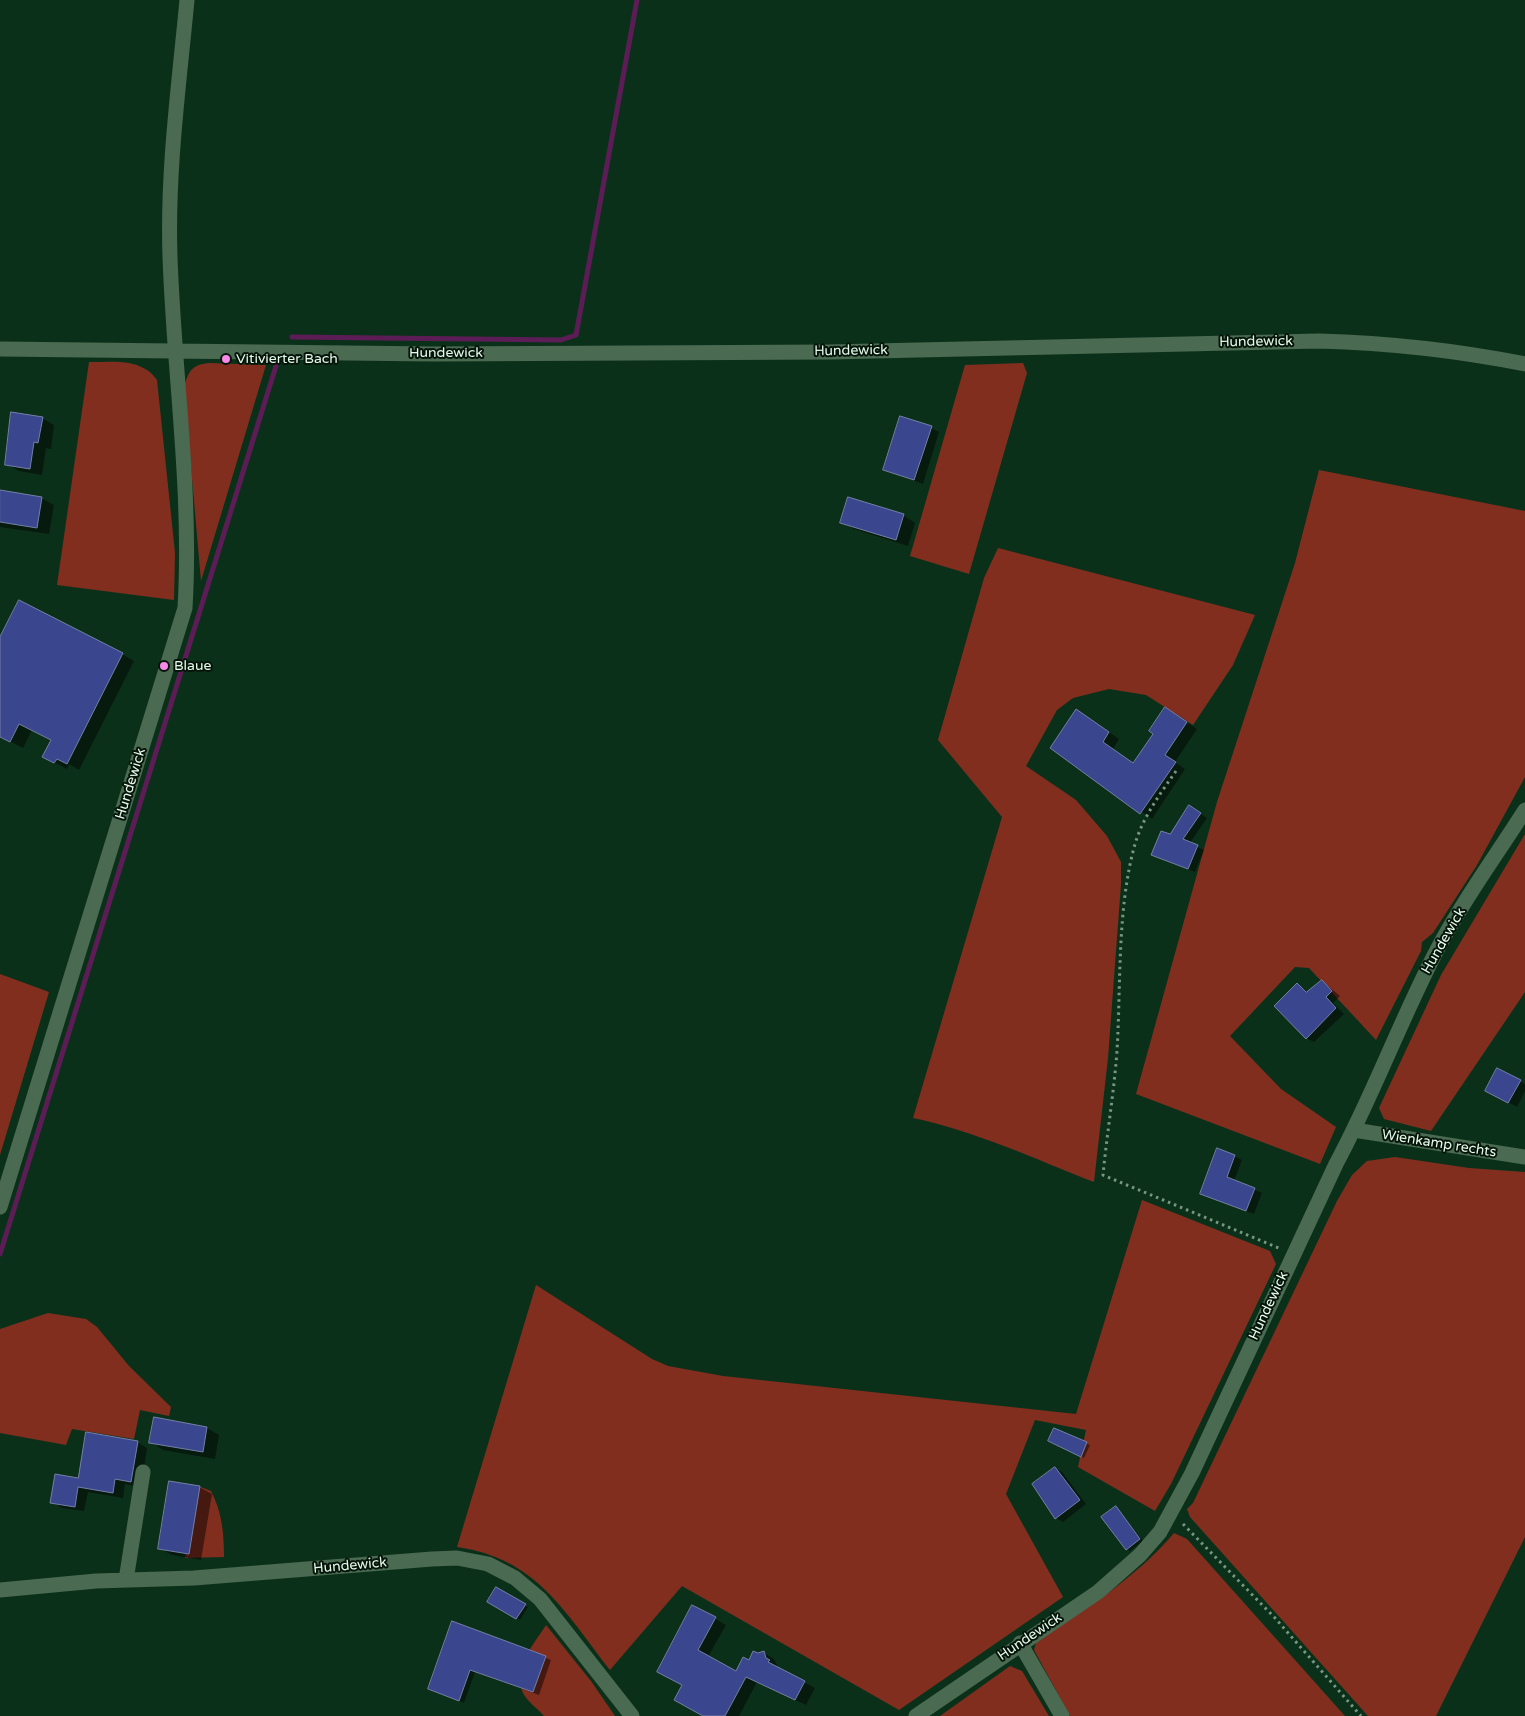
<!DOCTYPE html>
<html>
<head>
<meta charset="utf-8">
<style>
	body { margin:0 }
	canvas { display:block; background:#0b3019 }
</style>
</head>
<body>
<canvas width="1525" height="1716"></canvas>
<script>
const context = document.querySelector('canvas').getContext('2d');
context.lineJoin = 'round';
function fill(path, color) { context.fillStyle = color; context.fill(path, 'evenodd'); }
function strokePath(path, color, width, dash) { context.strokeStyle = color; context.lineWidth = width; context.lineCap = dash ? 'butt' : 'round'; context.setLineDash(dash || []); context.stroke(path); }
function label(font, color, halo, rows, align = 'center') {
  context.font = font + ' "Varela Round",sans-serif'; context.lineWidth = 4; context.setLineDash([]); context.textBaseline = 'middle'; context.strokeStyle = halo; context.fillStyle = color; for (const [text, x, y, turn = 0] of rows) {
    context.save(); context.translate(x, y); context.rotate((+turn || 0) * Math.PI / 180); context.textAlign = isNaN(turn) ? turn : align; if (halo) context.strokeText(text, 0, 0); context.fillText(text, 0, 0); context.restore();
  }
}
fill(new Path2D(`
	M89 362C114 362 142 358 157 380L175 553 174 600 57 585Z
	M209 363 266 365 201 581 184 387C189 371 191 365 209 363Z
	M1023 363 1027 373 969 574 910 556 965 365Z
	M1319 470 1525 511V777L1477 865 1433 933 1422 942 1421 951 1376 1040 1309 968 1295 967 1230 1036 1281 1089 1336 1127 1320 1164 1136 1094 1217 802 1295 563Z
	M998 548 1255 615 1233 665 1193 725 1146 695 1109 689 1073 698 1057 710 1026 766 1076 800 1107 836 1121 862V884L1108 1058 1094 1182C1035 1159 975 1131 913 1118L1002 817 938 740 984 578Z
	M1525 834V992L1431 1131 1384 1119 1379 1108 1441 975Z
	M0 974 49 992 0 1155Z
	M1395 1157 1469 1168 1525 1172V1537L1436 1716H1368L1190 1517 1187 1509 1193 1503 1337 1201 1352 1175 1367 1161Z
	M1142 1200 1270 1251 1276 1264 1171 1484 1155 1511 1078 1467 1086 1430 1035 1420 1006 1494 1063 1597 899 1710 682 1586 610 1670C565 1612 536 1558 457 1547L536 1285 652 1359 668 1366 723 1376 1076 1414Z
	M48 1313 86 1319 97 1327 129 1366 171 1407 169 1416 140 1410 134 1439 72 1429 66 1445 0 1433V1329Z
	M198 1486 211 1491C222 1512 224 1533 224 1557L185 1558Z
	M1174 1533 1187 1539 1345 1716H1070L1034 1650 1036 1643C1085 1609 1136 1578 1174 1533Z
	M546 1625 591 1681 615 1716H544C538 1709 527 1701 523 1693 512 1669 534 1644 546 1625Z
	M1010 1666 1022 1671 1049 1716H940Z`), '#812e1f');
fill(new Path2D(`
	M42 418 54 425 51 449 46 448 42 475 19 471 7 464Z
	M931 428 939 432 923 484 884 469Z
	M0 492 41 498 54 505 49 534 0 527Z
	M903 515 915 523 908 546 854 529 841 522Z
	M0 642 122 654 134 661 79 770 69 764 67 769 44 757 52 740 32 730 23 748 0 736Z
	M1176 715 1197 729 1175 762 1185 769 1152 819 1052 748 1087 717 1119 739 1113 749 1134 764 1155 733Z
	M1196 810 1207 818 1190 843 1204 850 1195 872 1160 858Z
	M1322 981 1340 996 1333 1003 1344 1014 1314 1042 1306 1038 1297 984 1308 992Z
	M1498 1069 1525 1084V1091L1517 1107 1486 1090Z
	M1234 1156 1242 1160 1234 1181 1262 1193 1254 1214 1209 1197Z
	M155 1419 207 1428 219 1435 215 1459 163 1450 151 1442Z
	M1055 1429 1090 1445 1084 1458 1050 1441Z
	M137 1442 147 1448 141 1487 125 1484 123 1498 88 1492 84 1511 62 1508 52 1502 80 1480Z
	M1055 1468 1062 1472 1086 1504 1063 1522 1056 1518Z
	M199 1487 212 1494 201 1560 172 1555 159 1548Z
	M1116 1508 1143 1541 1130 1551 1127 1549Z
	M496 1588 528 1607 520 1620 489 1602Z
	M693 1606 726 1625 708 1657 736 1673 758 1655 764 1653 774 1659 779 1669 815 1688 806 1705 757 1682 739 1716H705L684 1685Z
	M453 1622 551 1660 539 1695 475 1672 464 1703 429 1689Z`), '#0007');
strokePath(new Path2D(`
	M292 337 561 340 576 335 637 0
	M0 1254 276 366`), '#5c1c55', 5);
const building = new Path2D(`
	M11 412 43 417 38 443 34 442 30 469 5 465Z
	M900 416 932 426 914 480 883 470Z
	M0 490 42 497 37 528 0 522Z
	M848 497 904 514 896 540 840 523Z
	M19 600 123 653 67 764 57 759 54 763 42 757 51 740 19 724 10 742 0 737V637Z
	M1165 707 1187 722 1165 755 1176 762 1140 814 1050 748 1076 709 1109 732 1103 742 1133 763 1153 734 1149 731Z
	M1189 805 1201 813 1183 839 1198 845 1188 869 1151 855 1161 831 1170 834Z
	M1322 980 1332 991 1326 997 1336 1008 1306 1039 1274 1006 1297 983 1306 992Z
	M1497 1068 1521 1080 1508 1103 1485 1091Z
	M1217 1148 1235 1155 1227 1177 1255 1188 1246 1211 1200 1194Z
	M154 1417 207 1427 203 1452 149 1443Z
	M1054 1428 1087 1442 1081 1457 1048 1441Z
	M86 1432 138 1441 131 1482 115 1479 113 1493 78 1487 75 1507 50 1503 55 1474 78 1478Z
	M1055 1467 1080 1500 1055 1519 1032 1484Z
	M169 1481 200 1486 189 1554 158 1549Z
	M1116 1506 1140 1539 1126 1550 1101 1517Z
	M496 1587 526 1604 516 1619 487 1602Z
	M692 1605 716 1617 698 1650 736 1671 743 1657 749 1660 753 1651 758 1653 764 1651 766 1658 770 1660 768 1662 805 1681 795 1700 746 1677 725 1716H703L674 1700 682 1685 657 1672Z
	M452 1621 546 1656 533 1692 470 1670 459 1701 428 1689Z`);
fill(building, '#3a478f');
strokePath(building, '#747fa5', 1);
strokePath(new Path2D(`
	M1176 771C1160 794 1143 817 1135 844 1117 908 1121 984 1117 1051 1114 1092 1107 1133 1103 1175L1281 1249
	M1183 1524 1275 1618 1361 1716`), '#799683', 3, [2.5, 4]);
strokePath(new Path2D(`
	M0 349 434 354 830 352 1319 341C1390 343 1455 350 1525 364
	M1354 1130 1525 1157
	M0 1207 185 608C192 491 174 374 170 257 167 171 179 85 187 0
	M126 1580 143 1472
	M0 1590 96 1581 194 1578 432 1559 457 1558 488 1564 515 1578 540 1599 632 1716
	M1020 1643 1062 1716
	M916 1716 1098 1592 1140 1555 1160 1532 1192 1473 1336 1164C1374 1094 1401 1018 1438 948 1463 900 1496 856 1525 810`), '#4a6a52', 15);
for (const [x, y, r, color] of [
	[226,359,5,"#f888e9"],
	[164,666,5,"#f888e9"]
]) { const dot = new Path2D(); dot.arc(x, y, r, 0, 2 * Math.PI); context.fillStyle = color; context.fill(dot); strokePath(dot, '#06150a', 2); }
label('14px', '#e5faea', '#06150a', [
	["Hundewick",1256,342,-1],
	["Hundewick",851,351,-1],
	["Hundewick",446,353],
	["Hundewick",131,784,-73],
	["Hundewick",1444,941,-60],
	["Wienkamp rechts",1439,1144,9],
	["Hundewick",1269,1306,-65],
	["Hundewick",350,1566,-5],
	["Hundewick",1030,1637,-34]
]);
label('14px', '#e5faea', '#06150a', [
	["Vitivierter Bach",236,359],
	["Blaue",174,666]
], 'left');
</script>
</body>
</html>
